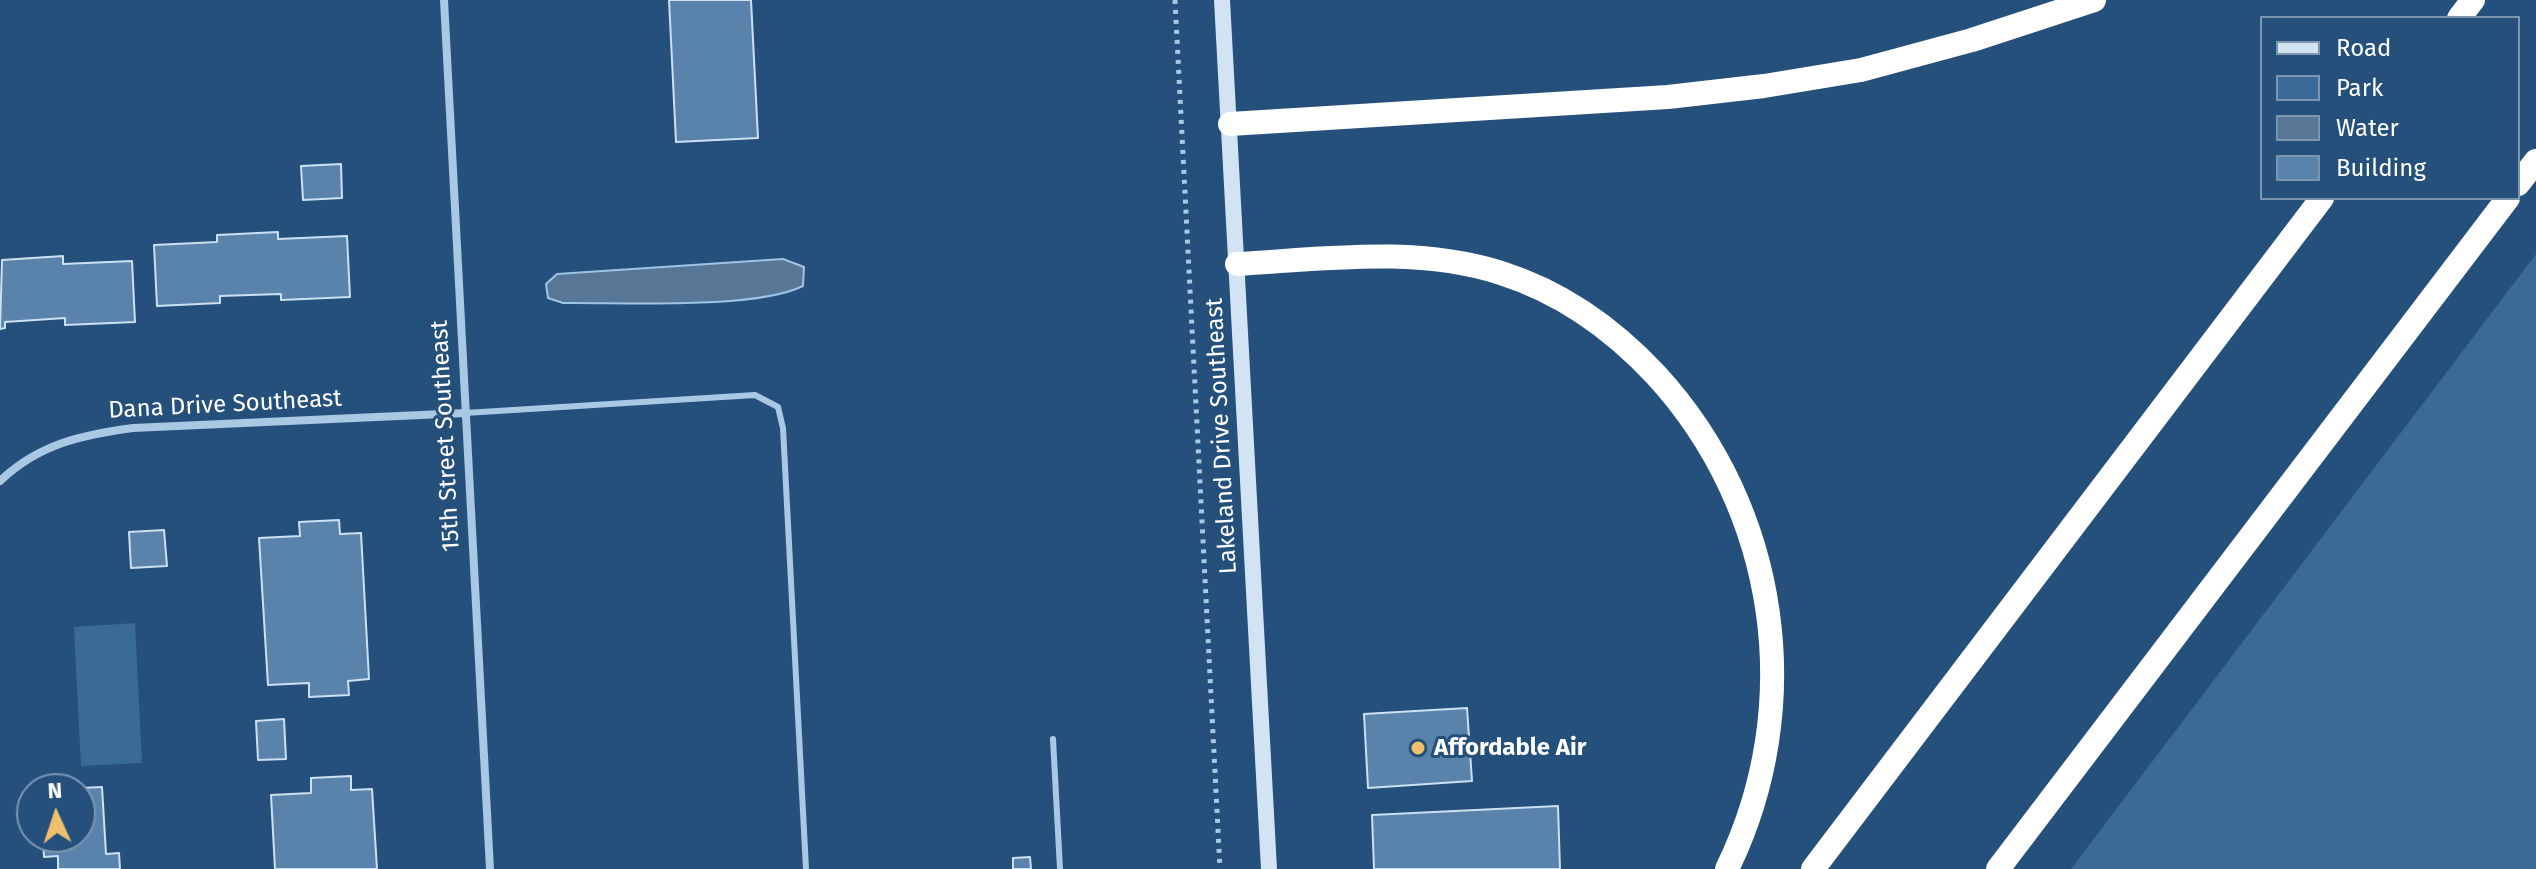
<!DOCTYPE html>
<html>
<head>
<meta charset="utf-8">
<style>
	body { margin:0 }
	#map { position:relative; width:2536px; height:869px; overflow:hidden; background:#25507b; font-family:"Fira Sans",sans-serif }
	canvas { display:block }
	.legend { position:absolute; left:2260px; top:16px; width:260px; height:184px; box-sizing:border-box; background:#25507b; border:2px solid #7c96b0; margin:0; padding:10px 14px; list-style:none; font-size:24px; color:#fff }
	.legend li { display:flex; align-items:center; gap:16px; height:40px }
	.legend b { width:40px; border:2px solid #7c96b0 }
	.north { position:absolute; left:16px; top:773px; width:80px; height:80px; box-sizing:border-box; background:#25507b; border:2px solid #7c96b0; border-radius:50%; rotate:357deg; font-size:22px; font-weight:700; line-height:32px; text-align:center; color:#fff }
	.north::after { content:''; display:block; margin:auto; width:28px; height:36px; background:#eec06e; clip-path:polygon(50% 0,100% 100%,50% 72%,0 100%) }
</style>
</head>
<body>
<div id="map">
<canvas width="2536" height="869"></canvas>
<ul class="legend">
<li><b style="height:10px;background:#d2e3f4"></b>Road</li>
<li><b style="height:22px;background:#396a98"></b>Park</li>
<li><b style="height:22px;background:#587796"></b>Water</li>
<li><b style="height:22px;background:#5983ab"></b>Building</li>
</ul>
<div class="north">N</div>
</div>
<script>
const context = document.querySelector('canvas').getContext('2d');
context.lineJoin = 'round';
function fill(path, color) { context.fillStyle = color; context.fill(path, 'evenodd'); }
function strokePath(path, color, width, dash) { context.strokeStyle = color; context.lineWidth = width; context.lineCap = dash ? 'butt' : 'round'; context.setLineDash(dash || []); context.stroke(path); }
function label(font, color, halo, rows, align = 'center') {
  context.font = font + ' "Fira Sans",sans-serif'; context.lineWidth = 6; context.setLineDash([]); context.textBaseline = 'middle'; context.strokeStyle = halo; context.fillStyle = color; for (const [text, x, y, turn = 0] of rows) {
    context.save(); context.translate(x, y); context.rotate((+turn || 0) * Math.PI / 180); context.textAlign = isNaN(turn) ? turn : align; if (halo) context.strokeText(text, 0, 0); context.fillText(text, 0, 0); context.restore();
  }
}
fill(new Path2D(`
	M2536 254V869H2071Z
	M135 623 142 763 81 766 74 627Z`), '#396a98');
const water = new Path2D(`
	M783 259 804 267 803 286C754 310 622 302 563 303L548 298 546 284 557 274Z`);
fill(water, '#587796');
strokePath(water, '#9dc3e5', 2);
const building = new Path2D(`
	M669 0H751L758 138 676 142Z
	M341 164 342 198 303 200 301 166Z
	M278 232V239L347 236 350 297 281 300V294L220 296V303L157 306 154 245 217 242V235Z
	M63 256V264L132 261 135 322 65 325V318L5 322V328L0 329 2 260Z
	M339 520 340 534 361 533 369 679 348 681 349 695 309 697V683L268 685 259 538 300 536 299 522Z
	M164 530 167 566 131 568 129 532Z
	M1467 708 1472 781 1368 788 1364 714Z
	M284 719 286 759 258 760 256 721Z
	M351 776V790L372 789 377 869H275L271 795 311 793V778Z
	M102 787 106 854 119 853 120 869H58V856L44 857 43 837H80V789H59Z
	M1558 806 1560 869H1374L1372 815Z
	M1030 857 1031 869H1013V858Z`);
fill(building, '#5983ab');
strokePath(building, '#cce0f4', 2);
strokePath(new Path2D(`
	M1175 0 1220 869`), '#a9c8e4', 5, [4, 6]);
strokePath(new Path2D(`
	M465 413 755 395 778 407 783 428 806 869
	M1053 739 1060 869`), '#a9c8e4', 6);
strokePath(new Path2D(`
	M444 0 490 869
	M0 481C39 444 81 435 133 428L465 413`), '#a9c8e4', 8);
strokePath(new Path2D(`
	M1222 0 1269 869`), '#d2e3f4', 16);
strokePath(new Path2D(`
	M2459 18 2473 0
	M1230 124 1668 97 1764 86 1861 70 1972 40 2094 0
	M2518 184 2536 161
	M1237 264C1325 259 1416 246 1501 273 1561 292 1614 330 1656 375 1779 509 1807 706 1727 869
	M1813 869 2322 198
	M1998 869 2508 198`), '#fff', 24);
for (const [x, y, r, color] of [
	[1418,748,8,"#eec06e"]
]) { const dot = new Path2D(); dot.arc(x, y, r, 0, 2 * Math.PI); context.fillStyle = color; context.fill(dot); strokePath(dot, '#25507b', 3); }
label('24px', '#fff', '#25507b', [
	["Dana Drive Southeast",225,405,-3],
	["15th Street Southeast",446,436,-93],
	["Lakeland Drive Southeast",1222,436,-93]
]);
label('bold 24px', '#fff', '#25507b', [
	["Affordable Air",1434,748]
], 'left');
</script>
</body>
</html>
